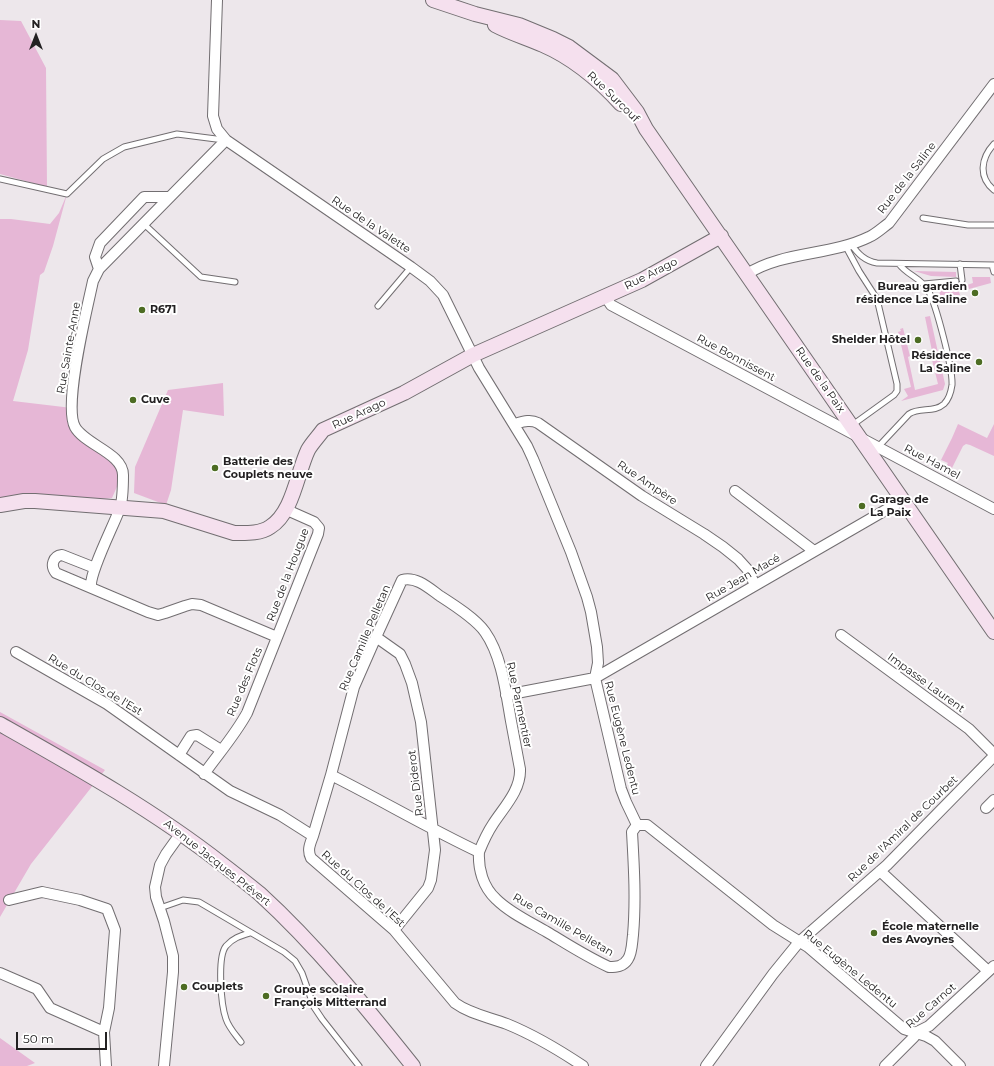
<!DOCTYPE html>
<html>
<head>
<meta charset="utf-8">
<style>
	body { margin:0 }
	#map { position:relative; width:994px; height:1066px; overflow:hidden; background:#ede7eb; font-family:Montserrat,sans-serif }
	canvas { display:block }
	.north { position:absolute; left:16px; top:16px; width:40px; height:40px; -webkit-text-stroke:3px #fff; paint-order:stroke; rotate:0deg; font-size:11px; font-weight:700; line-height:16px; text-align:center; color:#232122 }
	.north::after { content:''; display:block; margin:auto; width:14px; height:18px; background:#232122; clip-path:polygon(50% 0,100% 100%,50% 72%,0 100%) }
	.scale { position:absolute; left:16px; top:1032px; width:91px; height:18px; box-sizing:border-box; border:2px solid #232122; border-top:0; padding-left:5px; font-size:12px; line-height:14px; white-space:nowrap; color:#232122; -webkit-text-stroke:3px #fff; paint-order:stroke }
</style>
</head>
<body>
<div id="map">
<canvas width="994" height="1066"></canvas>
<div class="north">N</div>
<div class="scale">50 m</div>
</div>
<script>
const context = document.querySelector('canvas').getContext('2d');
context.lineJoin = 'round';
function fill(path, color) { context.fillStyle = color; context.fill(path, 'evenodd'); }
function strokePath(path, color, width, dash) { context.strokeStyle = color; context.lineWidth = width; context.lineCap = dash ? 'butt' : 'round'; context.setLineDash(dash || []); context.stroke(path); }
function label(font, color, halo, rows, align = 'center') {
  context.font = font + ' Montserrat,sans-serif'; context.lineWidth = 4; context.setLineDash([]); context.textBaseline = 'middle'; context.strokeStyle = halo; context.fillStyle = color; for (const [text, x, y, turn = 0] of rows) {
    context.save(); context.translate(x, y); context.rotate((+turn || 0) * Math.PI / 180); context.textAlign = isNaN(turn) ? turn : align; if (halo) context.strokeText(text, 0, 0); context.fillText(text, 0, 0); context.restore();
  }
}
fill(new Path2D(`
	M0 20 21 21 46 68 47 187 0 174Z
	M67 194 53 246 44 272 40 275 28 350 13 401 72 408 73 421 123 473 112 498 71 502 0 505V219H11L50 224 59 213Z
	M914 271 956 272V277L931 276Z
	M972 277H990L991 283 969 289 967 285 973 283Z
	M952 285H957L960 295 939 298 940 291 947 286Z
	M930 316 945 384 943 390 901 401 908 396 904 389 911 387 898 332 901 331 900 329 903 328 910 356 908 357 915 390 938 384 930 352 932 351 925 317Z
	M223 383 224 416 183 410 171 490 166 505 134 493 135 467 168 390Z
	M958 424 987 438 994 424V456L970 445 966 444 963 446 950 472 944 469 948 463 941 460 952 438Z
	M0 712 105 770 31 864 0 917Z
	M0 1038 35 1063 27 1066H0Z`), '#e6b7d6');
const lane = new Path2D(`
	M994 144C981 158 978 177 994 190
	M0 179 67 194 103 159 124 147 177 134 224 140
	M923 218 968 225H994
	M144 224 201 277 235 282
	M851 244C858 254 865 261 877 263L994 265
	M845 245 859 271 877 299 897 384V391L894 395 851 426
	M960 264 962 280
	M992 265 994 272
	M924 284 956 281
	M378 306 411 267
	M878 447 909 414C920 407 934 413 944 404 949 399 951 392 952 385 953 369 936 304 928 290 921 278 907 275 899 264
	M160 908 183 900 199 902 284 952 295 961 302 973 314 1007 322 1019 359 1066
	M241 1042C235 1034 229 1028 226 1019 221 1005 217 957 226 946 233 938 240 936 250 933`);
const street = new Path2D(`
	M226 140 411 267 430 281 443 295 479 368 527 446 533 459 571 552 587 597 591 612 597 647 598 663 595 678 621 789 626 802 637 825
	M99 269 95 257 100 243 144 197H170
	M747 274C783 251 830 256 869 237 876 234 882 228 889 223L994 84
	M605 296 611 305 994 509
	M514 424C522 422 530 419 538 423L642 496 704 534 723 547 738 559 748 570 755 585
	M735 491 814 551
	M95 568 62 555C53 556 50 566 56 573L148 612 158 615 165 613 185 606 192 604 201 605 277 637
	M91 587C89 573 114 525 120 508 123 499 123 485 123 475 123 453 85 445 75 427 63 405 87 309 93 281L99 269 226 140 217 129 213 116 217 0
	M841 635 969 729 994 754
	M376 637 400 654 405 664 412 683 421 722 435 850 431 880 428 888 394 930
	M16 652 107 704 230 791 280 815 313 836C310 844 307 850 311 858L394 930 455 1003C470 1014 489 1017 507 1024 534 1035 559 1050 583 1066
	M506 695 595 678 903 500
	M179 755 191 736 197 735 221 750
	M204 774C219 753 235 735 247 713L318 534 319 528 314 522 287 510
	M986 808 994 800
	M637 825H647L773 925 808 947 904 1029 926 1036 935 1041 960 1066
	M313 836 331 775
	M479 852C483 842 487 833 493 824 504 807 521 790 520 769 517 753 514 737 511 721 506 693 502 656 485 632 476 619 454 605 440 596 429 588 416 576 402 580L376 637 354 687 331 775C381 800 428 828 479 852 478 869 483 887 496 899 510 913 530 922 547 932 567 944 587 957 609 967 616 967 623 967 628 959 632 953 632 943 633 935 636 901 634 867 632 832L637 825
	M880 871 988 971
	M9 900 42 892 80 900 107 909 115 930 109 1008 104 1032 106 1066
	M0 973 37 989 50 1008 104 1032
	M164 1066 173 972V956L164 921 156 897 155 887 160 865 166 854 181 833
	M706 1066 773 974 799 942 887 865 994 756
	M885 1066 914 1037 915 1033 929 1026 994 966`);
const secondary = new Path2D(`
	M433 0 475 14 519 25 553 39 569 47 612 79 637 112 646 129 994 632
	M495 25C510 33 527 38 543 45 573 58 599 80 621 104
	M0 505 24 501H35L164 511 234 533C245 533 260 534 270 527 293 513 297 473 308 450 312 443 318 437 323 430L404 393 473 355 642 280 721 236
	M0 724C76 767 153 810 222 864 235 874 248 884 260 894 317 946 365 1006 413 1066`);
strokePath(lane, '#726e71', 7);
strokePath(street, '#726e71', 12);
strokePath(secondary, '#726e71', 16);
strokePath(lane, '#fff', 5);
strokePath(street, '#fff', 10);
strokePath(secondary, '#f5e0ee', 14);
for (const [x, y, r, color] of [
	[975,293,4,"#4d6c23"],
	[142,310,4,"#4d6c23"],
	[918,340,4,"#4d6c23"],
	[979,362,4,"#4d6c23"],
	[133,400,4,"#4d6c23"],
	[215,468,4,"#4d6c23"],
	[862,506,4,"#4d6c23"],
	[874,933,4,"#4d6c23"],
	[184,987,4,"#4d6c23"],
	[266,996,4,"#4d6c23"]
]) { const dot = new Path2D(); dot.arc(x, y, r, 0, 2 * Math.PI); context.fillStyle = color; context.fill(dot); strokePath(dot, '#fff', 1.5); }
label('11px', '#232122', '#fff', [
	["Rue Surcouf",613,97,44],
	["Rue de la Saline",907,178,-52],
	["Rue de la Valette",371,225,34],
	["Rue Arago",651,274,-27],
	["Rue Sainte-Anne",69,348,-80],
	["Rue Bonnissent",736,358,28],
	["Rue de la Paix",820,380,55],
	["Rue Arago",359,414,-25],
	["Rue Hamel",932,462,28],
	["Rue Ampère",647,483,34],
	["Rue de la Hougue",288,575,-69],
	["Rue Jean Macé",743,578,-30],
	["Rue Camille Pelletan",365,638,-67],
	["Rue des Flots",245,682,-67],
	["Impasse Laurent",926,683,36],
	["Rue du Clos de l'Est",95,685,31],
	["Rue Parmentier",519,705,78],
	["Rue Eugène Ledentu",622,738,76],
	["Rue Diderot",416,783,-97],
	["Rue de l'Amiral de Courbet",903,829,-44],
	["Avenue Jacques Prévert",217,863,38],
	["Rue du Clos de l'Est",363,889,42],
	["Rue Camille Pelletan",563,925,30],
	["Rue Eugène Ledentu",850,969,39],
	["Rue Carnot",931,1006,-41]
]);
label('bold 11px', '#232122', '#fff', [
	["Bureau gardien",967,287,"right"],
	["résidence La Saline",967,300,"right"],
	["R671",150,310],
	["Shelder Hôtel",910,340,"right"],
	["Résidence",971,356,"right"],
	["La Saline",971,369,"right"],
	["Cuve",141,400],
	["Batterie des",223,462],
	["Couplets neuve",223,475],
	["Garage de",870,500],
	["La Paix",870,513],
	["École maternelle",882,927],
	["des Avoynes",882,940],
	["Couplets",192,987],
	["Groupe scolaire",274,990],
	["François Mitterrand",274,1003]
], 'left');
</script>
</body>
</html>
